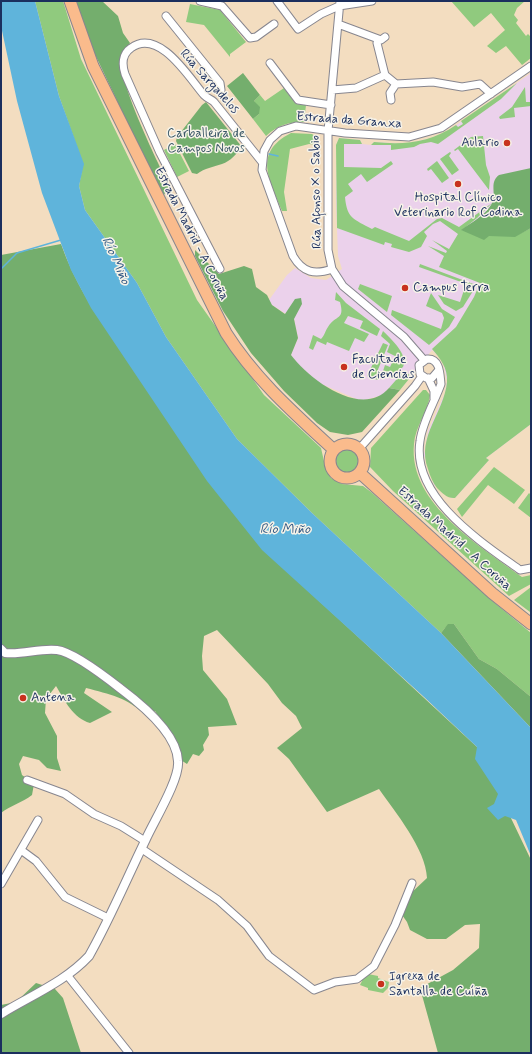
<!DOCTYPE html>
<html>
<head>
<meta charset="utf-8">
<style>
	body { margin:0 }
	#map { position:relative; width:532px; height:1054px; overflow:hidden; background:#f3ddc0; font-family:Mynerve,sans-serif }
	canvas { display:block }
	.frame { position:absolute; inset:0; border:2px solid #1b2f5e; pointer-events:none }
</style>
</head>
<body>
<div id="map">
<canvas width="532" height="1054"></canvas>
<div class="frame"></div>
</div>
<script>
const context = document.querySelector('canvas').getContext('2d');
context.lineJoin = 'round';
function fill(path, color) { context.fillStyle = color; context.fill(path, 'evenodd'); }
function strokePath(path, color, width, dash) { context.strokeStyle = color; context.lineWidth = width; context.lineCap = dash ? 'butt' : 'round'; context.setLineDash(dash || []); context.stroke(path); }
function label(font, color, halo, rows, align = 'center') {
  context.font = font + ' Mynerve,sans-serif'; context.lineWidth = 3; context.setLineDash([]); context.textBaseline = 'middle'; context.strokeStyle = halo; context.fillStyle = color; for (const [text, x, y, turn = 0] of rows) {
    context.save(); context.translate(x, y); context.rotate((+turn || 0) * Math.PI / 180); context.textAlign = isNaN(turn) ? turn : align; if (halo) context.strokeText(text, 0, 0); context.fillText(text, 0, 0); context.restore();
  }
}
fill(new Path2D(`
	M531 73V424L486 458 489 460 455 498H451L434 485 424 455 428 431 445 393 447 381 443 363 440 358 432 350 400 390 389 388 383 395 361 401 319 383 299 366 291 355 298 338 294 319 272 305 269 300 287 275 295 268 311 278 326 280 342 269 338 256 336 201 337 143 339 138 360 140 362 144 371 145 374 142 406 144 431 138 444 133 465 119Z`), '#ebd1eb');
fill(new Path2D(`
	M35 1H63L81 59 197 300 264 395 321 448 326 470 331 478 342 484 363 486 371 492 490 599 531 633V697L497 669 479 659 454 624 445 628 441 633 312 513 237 439 166 337 137 283 85 210 79 186 83 164 59 96Z
	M451 1H525L517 8 514 15 518 20 516 23 526 36 528 34 531 37V58L522 65 506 46 496 53 487 46 505 30 491 13 474 27Z
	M190 4 220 10 246 42 230 54V57L204 25 186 22Z
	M517 83 501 99 438 144 431 142 420 144 414 147 391 150V145H371L374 142C404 145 430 143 456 125L458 127 463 124 461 121Z
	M525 87 526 102H531V106L514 108 515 117 500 119 499 117 512 107Z
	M284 88 296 104 306 105 304 122C288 122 278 125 266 136L253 119 259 114 254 101 260 95 265 101Z
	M291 133 312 134 319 139 318 145 309 144 290 149 284 192 287 211H282C270 180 252 153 291 133Z
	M483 136 486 165 490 177 489 190 458 149 455 151 454 150 471 137Z
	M339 138 360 140 362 144H344V167L381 168 391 161 393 164 367 182 361 174 348 184 353 191 345 197C347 219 354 219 372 229L375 227 409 241 437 219 442 218 459 227 492 203 477 218 462 230 489 236H515L531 228V424L486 458 489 460 455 498C448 499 442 493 437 488 433 483 430 476 428 469 416 437 444 413 447 382 448 368 440 358 432 349L456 327 474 297 480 283 439 267 444 256 428 246 446 253 447 251 432 240 449 249 458 234 440 221 433 224 424 232 427 236 421 247 409 252 391 247 392 244 385 242 384 245 337 228 336 145Z
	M175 144 189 171 177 177 164 150Z
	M450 152 451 153 449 156 459 170 452 175 440 159Z
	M437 161 449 178 442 183 431 169 428 171 427 169Z
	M420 264 476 285 475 287 419 267Z
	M360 284 392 296 387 312 358 289Z
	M465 287 473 291 463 307 456 311 444 304 438 295 460 302Z
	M336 292 346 303 380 329 377 336 360 328 363 321 348 316 344 323 369 334 364 342 355 338 349 351 327 342 326 345 317 341 313 350 309 348 313 335 321 339C325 335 325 331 328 327 336 314 345 321 340 302L335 300Z
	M431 293 442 309 455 317 449 327 429 345 391 315 392 310 441 329 444 318 442 313 426 306Z
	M383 331C391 339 409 355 403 367L390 377 383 371 385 365 390 367 395 356 387 352 390 344 381 336Z
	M383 343 388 345 377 372 378 380 367 376Z
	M403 372 409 374V379L400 390 389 388Z
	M423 390H426L430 395C428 412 415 427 414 444 408 504 482 547 522 577L531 575V584L509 596 393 491 370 467 371 448Z
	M334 461a13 13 0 1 1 26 0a13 13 0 1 1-26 0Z
	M494 467 525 490 514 504 488 485 462 517 457 509Z
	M529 493 531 495V518L518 508Z
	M531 587V610L530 612 514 600Z
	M368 974 378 976V978L389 982 388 988 383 993 368 990V988L360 985 362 981 361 979Z`), '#90ca7e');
fill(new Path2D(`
	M75 1H102L118 16 123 33 130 43C128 47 124 51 122 56 115 76 158 163 169 185L163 197 91 46Z
	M243 73 260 95 254 101 260 107 259 114 253 119 227 86Z
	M206 102 242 147C236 154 231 161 222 164 213 167 205 168 197 174L192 173 176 141 177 137 202 105Z
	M531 168V228L515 237 489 236 484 240 461 230C471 223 485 215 491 205 498 195 488 183 499 175Z
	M61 244C74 281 94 312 117 344L314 596 477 747 531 860V1053H438L420 988 453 970 479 948 480 924 465 925 446 939H427L410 930 407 922 400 912 410 894 427 878C426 849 395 812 379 789L327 812 289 759 277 748 302 728 296 716 282 703 268 684 217 630 204 636 202 656 203 670 227 699 237 725 208 727 209 735 203 745 204 750 199 756 193 754 187 764 173 755 179 749 155 711 146 716C129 698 109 694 86 688L84 693 112 712 90 723C73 718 65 701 56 686L46 699 45 713 57 736V758L61 771 47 768 39 760 23 756 19 764 22 775 34 784 32 795C22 803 11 805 1 813V255Z
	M195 250 219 274 244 266 252 269 256 287 267 295 272 305 285 314 295 299 301 298 302 304 294 319 298 338 291 355C310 380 362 419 389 388L400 390 362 432 348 435 330 432 317 423 284 391 251 353 223 311 195 256Z
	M448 624H454L479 659 497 669 531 697V728L441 633Z
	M36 983 55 989 63 998 81 1053H1V1005L16 1002Z`), '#74ae6d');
fill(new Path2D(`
	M1 1H35L59 96 84 164 79 186 85 210 137 283 166 337 237 439 312 513 441 633 531 728V856L516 820 505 816 498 820 487 808 494 804 498 794 475 759 477 747 424 697 262 550 207 481 91 308 71 270 42 193 17 101 1 26Z`), '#5fb4db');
strokePath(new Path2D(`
	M269 154 278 156
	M1 269 17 253 61 240`), '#5fb4db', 1.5);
const minor = new Path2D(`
	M200 1 222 6 250 38 256 37 274 24
	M277 1 298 29 321 14 339 6 372 1
	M340 1 328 131V250L332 269 343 286 404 337 424 360
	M166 16 220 83 221 90
	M338 24 381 40 385 37
	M378 39 377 43 385 75
	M270 63 298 100 331 105
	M332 90 356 88 385 75 396 84 433 82 462 87 480 84 491 94
	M391 100 390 93 396 84
	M220 269 160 153 125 74C122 65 122 54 131 48 159 27 190 79 204 95 208 99 211 99 214 102L262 162
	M332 269C315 275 303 273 293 256L262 170 264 151 270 140 280 131 296 126 345 133 409 137 441 128 531 66
	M438 371 432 378H426L420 374 419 365 427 359C440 358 440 374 441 384 435 401 422 423 420 441 411 497 481 542 520 570L531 568
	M428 378 434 391V399
	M359 449 415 386 422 376
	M27 780 65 794 94 814 121 826 145 841
	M142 849 218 900 247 926 269 956 314 990 335 982 357 979 374 966 395 925 412 883
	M21 850 36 861 65 897 108 918
	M1 884 38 820
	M67 975 129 1053`);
const tertiary = new Path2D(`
	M1 649 5 653C23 655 39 648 57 650 73 652 107 678 121 689 141 704 177 734 178 761 180 779 154 821 146 839 127 878 110 919 89 956 65 982 30 996 1 1014`);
const trunk = new Path2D(`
	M70 1 93 66 226 333C255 379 295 414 334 450
	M330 461a17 17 0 1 1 34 0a17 17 0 1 1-34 0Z
	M360 473 492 593 531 624`);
strokePath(minor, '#87868f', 9);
strokePath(tertiary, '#87868f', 10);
strokePath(trunk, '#87868f', 13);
strokePath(minor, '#fff', 7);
strokePath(tertiary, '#fff', 8);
strokePath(trunk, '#fabb8c', 11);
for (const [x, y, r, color] of [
	[507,143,4,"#c8321e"],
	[458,184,4,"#c8321e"],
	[405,288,4,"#c8321e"],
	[344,367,4,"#c8321e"],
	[23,698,4,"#c8321e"],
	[381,984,4,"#c8321e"]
]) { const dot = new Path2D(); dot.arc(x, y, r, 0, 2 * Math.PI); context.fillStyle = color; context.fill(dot); strokePath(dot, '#f7f3e8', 1.5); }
label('13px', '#1b2f5e', '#f7f3e8', [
	["Rúa Sargadelos",209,82,48],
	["Estrada da Granxa",349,121,4],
	["Rúa Afonso X o Sabio",317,192,-91],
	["Estrada Madrid - A Coruña",191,234,63],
	["Estrada Madrid - A Coruña",454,539,42]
]);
label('13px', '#385666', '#f7f3e8', [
	["Carballeira de",206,134],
	["Campos Novos",206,149]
]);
label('13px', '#1b2f5e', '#f7f3e8', [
	["Aulario",499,143,"right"],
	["Hospital Clínico",458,198,"center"],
	["Veterinario Rof Codina",458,213,"center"],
	["Campus Terra",413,288],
	["Facultade",352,360],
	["de Ciencias",352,375],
	["Antena",31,698],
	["Igrexa de",389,977],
	["Santalla de Cuíña",389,992]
], 'left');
label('italic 14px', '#2f5784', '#f7f3e8', [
	["Río Miño",115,261,66],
	["Río Miño",285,530]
]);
</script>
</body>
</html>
